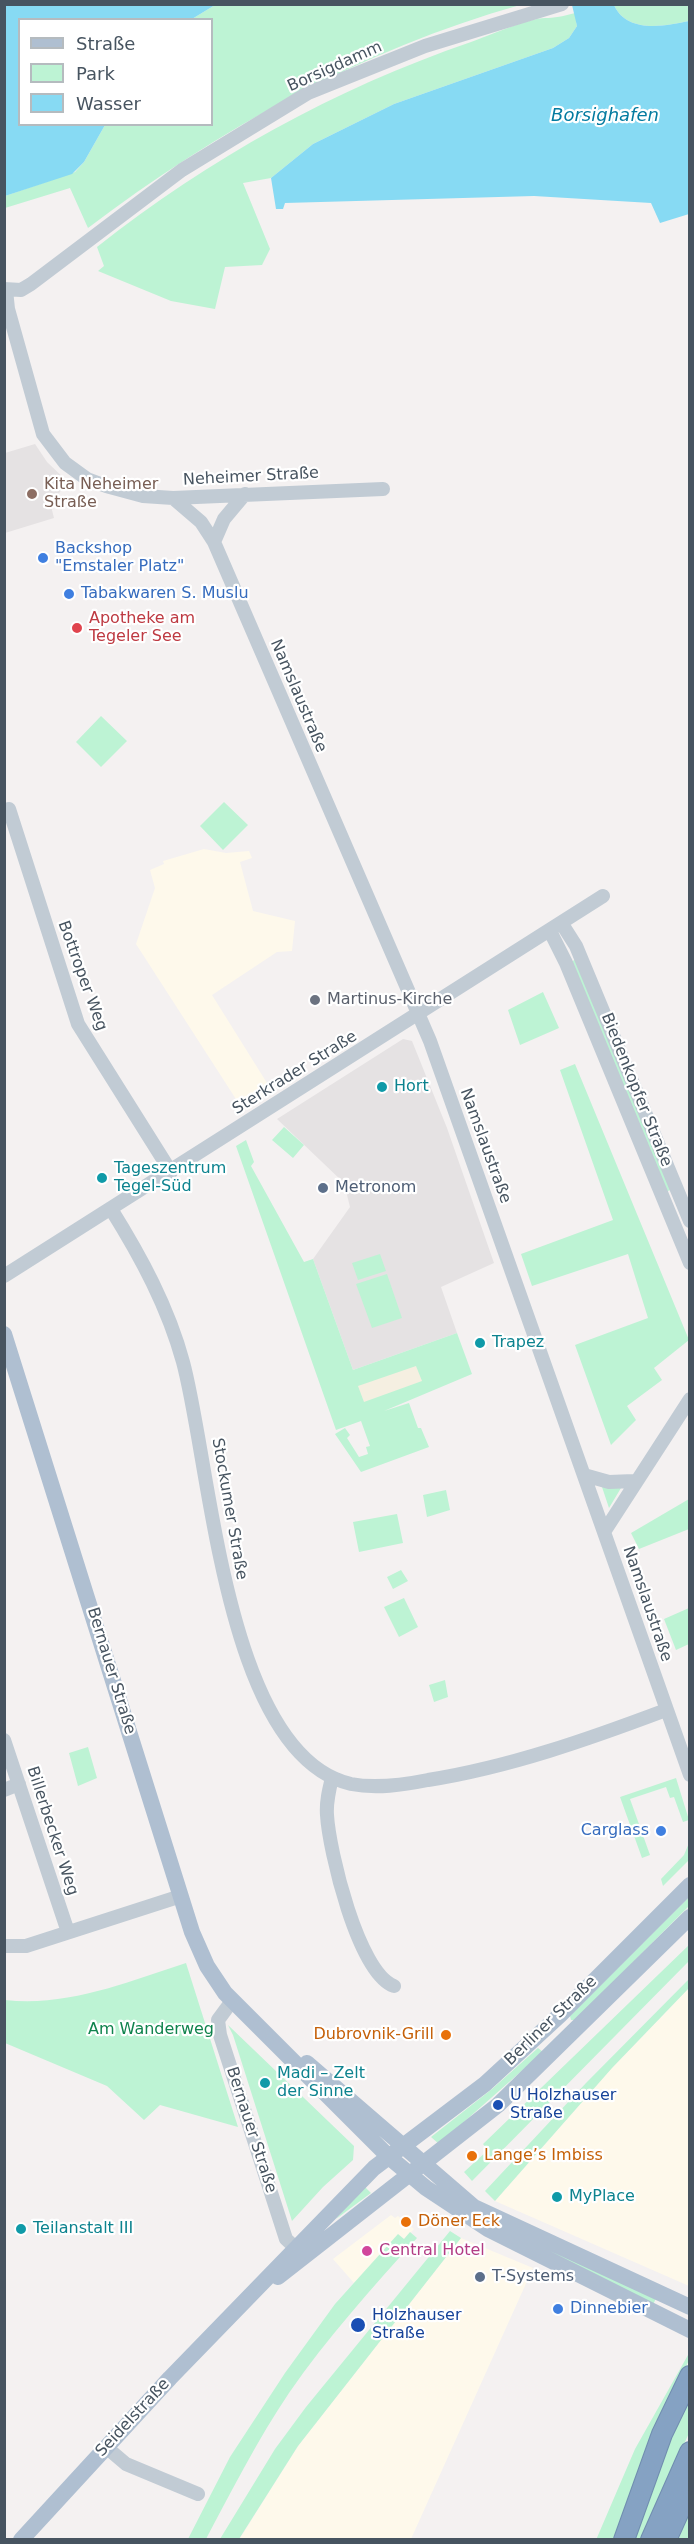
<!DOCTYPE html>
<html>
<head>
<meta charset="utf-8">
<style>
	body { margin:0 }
	#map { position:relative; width:694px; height:2544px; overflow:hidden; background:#f4f1f1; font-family:"DejaVu Sans",sans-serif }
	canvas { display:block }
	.frame { position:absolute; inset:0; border:6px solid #475460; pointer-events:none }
	.legend { position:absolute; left:18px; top:18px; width:195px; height:108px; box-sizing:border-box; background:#fff; border:2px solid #b5bbbf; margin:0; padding:8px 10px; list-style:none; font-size:18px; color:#475460 }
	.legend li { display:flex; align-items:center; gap:12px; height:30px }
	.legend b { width:30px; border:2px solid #b5bbbf }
</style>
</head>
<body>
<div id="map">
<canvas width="694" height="2544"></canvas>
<div class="frame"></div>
<ul class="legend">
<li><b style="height:8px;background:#afbfd1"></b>Straße</li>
<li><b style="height:16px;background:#bdf3d4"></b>Park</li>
<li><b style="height:16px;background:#87daf3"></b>Wasser</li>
</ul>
</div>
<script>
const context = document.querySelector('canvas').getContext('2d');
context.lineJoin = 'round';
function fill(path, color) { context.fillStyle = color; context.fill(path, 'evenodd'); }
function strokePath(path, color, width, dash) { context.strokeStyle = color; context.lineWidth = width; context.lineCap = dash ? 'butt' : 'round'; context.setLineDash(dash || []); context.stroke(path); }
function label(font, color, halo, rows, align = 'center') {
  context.font = font + ' "DejaVu Sans",sans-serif'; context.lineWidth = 4.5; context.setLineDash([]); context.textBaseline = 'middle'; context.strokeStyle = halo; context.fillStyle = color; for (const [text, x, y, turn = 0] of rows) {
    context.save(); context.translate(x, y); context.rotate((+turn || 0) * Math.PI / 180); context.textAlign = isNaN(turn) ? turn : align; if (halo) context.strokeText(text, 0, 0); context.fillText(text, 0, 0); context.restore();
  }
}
fill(new Path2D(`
	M204 849 226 853 249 851 252 858 240 862 253 911 295 921 292 951 277 952 212 995 272 1091 243 1110 136 944 155 888 150 870 164 864 163 861Z
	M689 1988V2286L495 2201 612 2068Z
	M391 2215 395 2218 398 2216 414 2229 404 2239 398 2235 354 2283 333 2259Z
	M461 2238 533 2268 411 2539 239 2540 298 2446Z`), '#fef9eb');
fill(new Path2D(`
	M35 444 47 462 67 481 51 506 54 518 5 533V453Z
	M403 1039 412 1041 447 1128 494 1263 441 1287 457 1333 353 1370 313 1259 350 1207 344 1183 277 1119Z`), '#e5e2e3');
fill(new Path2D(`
	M215 5H520C361 50 219 129 88 228L70 188 5 208V196L75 172 84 162 105 125 212 124V20L192 19Z
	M614 5H689V21C665 26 627 34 614 5Z
	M575 13 577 26 569 38 553 48 394 104 313 144 271 178 243 183 270 249 262 265 225 267 215 309 171 301 98 271 104 266 97 247C210 158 334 89 471 42 488 36 529 18 545 18 553 18 565 16 575 13Z
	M101 716 127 741 101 767 76 742Z
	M224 802 248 825 223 850 200 826Z
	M574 960H577L674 1188 666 1192 572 962Z
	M543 992 559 1028 520 1045 508 1010Z
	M575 1064 689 1340 654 1368 662 1380 627 1406 636 1420 611 1445 575 1345 648 1318 628 1254 532 1286 521 1254 613 1220 560 1070Z
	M284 1127 304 1145 293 1158 272 1140Z
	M246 1140 254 1162 251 1166 304 1262 313 1259 353 1370 457 1333 472 1374 384 1411 409 1403 418 1428H421L429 1447 361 1472 335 1434 345 1428 350 1435 347 1438 359 1457 368 1454 366 1447 370 1446 361 1421 336 1430 236 1146Z
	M380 1254 386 1271 358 1280 352 1263Z
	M387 1274 402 1318 372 1328 356 1284Z
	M602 1487 621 1488 609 1508Z
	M446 1490 450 1510 427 1517 423 1495Z
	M689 1499V1529L639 1549 631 1533Z
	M397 1514 403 1543 359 1552 353 1522Z
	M401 1570 408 1581 393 1589 387 1577Z
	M404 1598 418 1627 399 1637 384 1607Z
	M689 1608V1644L676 1650 664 1619Z
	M445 1680 448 1697 434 1702 429 1685Z
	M88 1747 97 1778 78 1786 69 1753Z
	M676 1778 689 1820 683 1822 674 1797 670 1798 666 1787 630 1799 650 1855 642 1858 620 1797Z
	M689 1843V1860L663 1886 661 1879 684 1855Z
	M689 1897V1906L575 2020H571L570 2016Z
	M689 1945V1961L472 2181 464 2172 488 2150 483 2144Z
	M186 1963 238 2127 160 2105 144 2120 107 2086 5 2043V2000C68 2007 127 1982 186 1963Z
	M689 1979V1988L612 2068 495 2201 485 2191 586 2083Z
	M228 2025 354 2146 353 2160 323 2187 292 2221 233 2035Z
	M538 2048 543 2052 439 2144 431 2137 492 2089Z
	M364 2186 371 2193 336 2219Z
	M503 2228 656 2298 653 2305Z
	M450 2231 461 2238 298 2446 239 2539H220L275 2449 306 2407Z
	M410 2232 417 2238C372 2288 327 2338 289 2393 258 2439 232 2490 206 2539H188L230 2457 285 2373 335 2304 398 2234 404 2239Z
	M688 2355 689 2360 653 2437 618 2539 596 2540 635 2449Z
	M689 2391V2433L642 2539 631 2540Z
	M689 2512V2539L678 2540Z`), '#bdf3d4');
fill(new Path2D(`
	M416 1366 422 1381 364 1402 358 1386Z`), '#f5efe1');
fill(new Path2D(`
	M5 4H215V5L192 19 20 20V124L105 125 84 162 72 174 5 196Z
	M572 5H614C627 34 665 26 689 21V214L660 223 651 203 534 196 285 203 283 209H276L271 178 313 144 394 104 553 48 569 38 577 26Z`), '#87daf3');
const highway = new Path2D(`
	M624 2540 662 2434 690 2376
	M651 2540 690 2452
	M666 2540 690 2487`);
strokePath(highway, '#708daf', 22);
strokePath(new Path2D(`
	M4 289 21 290 31 284 182 170 308 93 425 46 562 4
	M6 290 8 309 43 434 65 463 87 479 106 486 143 496 173 498 383 489
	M173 498 201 522 214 542 430 1041 690 1775
	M214 542 224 519 245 494
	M9 809 78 1024 171 1172
	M562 924 576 946 690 1221
	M550 931 566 963 690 1263
	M111 1209C141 1257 168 1307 183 1362 211 1465 225 1755 351 1784 376 1789 403 1785 428 1780 510 1767 589 1739 666 1710
	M4 1276 603 896
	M584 1475 609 1482 634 1481
	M604 1532 690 1399
	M4 1740 68 1932
	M332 1778C329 1790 326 1802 327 1815 329 1850 358 1973 394 1986
	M4 1790 19 1784
	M4 1946H26L181 1896
	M232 2001 218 2020 220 2035 286 2239 303 2255
	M106 2447 126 2464 198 2494`), '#c1cbd4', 14);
strokePath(new Path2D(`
	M4 1334 192 1932 207 1966 225 1993 389 2157 426 2188 488 2229 690 2330
	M307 2063 474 2207 690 2307
	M278 2277 498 2105 690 1917
	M21 2540 170 2378 374 2168 485 2084 560 2015 690 1885`), '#afbfd1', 16);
strokePath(highway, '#85a2c3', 20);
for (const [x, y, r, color] of [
	[32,494,6,"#8d6e63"],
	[43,558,6,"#3f7fe0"],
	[69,594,6,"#3f7fe0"],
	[77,628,6,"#e0444e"],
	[315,1000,6,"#6b7280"],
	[382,1087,6,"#0f9aa8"],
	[102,1178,6,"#0f9aa8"],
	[323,1188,6,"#5c6f8a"],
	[480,1343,6,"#0f9aa8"],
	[661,1831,6,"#3f7fe0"],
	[446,2035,6,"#e8710a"],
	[265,2083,6,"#0f9aa8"],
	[498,2105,6,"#1a4fb4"],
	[472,2156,6,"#e8710a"],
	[557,2197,6,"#0f9aa8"],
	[406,2222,6,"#e8710a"],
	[21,2229,6,"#0f9aa8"],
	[367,2251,6,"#d1479c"],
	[480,2277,6,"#5c6f8a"],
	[558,2309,6,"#3f7fe0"],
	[358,2325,8,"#1a4fb4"]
]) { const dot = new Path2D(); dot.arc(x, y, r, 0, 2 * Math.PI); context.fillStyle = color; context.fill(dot); strokePath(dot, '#fff', 2); }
label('16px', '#475460', '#fff', [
	["Borsigdamm",335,67,-24],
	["Neheimer Straße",251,477,-3],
	["Namslaustraße",298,696,67],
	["Bottroper Weg",82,976,70],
	["Sterkrader Straße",295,1073,-32],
	["Biedenkopfer Straße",636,1090,68],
	["Namslaustraße",485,1146,70],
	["Stockumer Straße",229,1509,80],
	["Namslaustraße",647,1604,71],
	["Bernauer Straße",111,1671,73],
	["Billerbecker Weg",52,1831,72],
	["Berliner Straße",551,2021,-44],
	["Bernauer Straße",251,2130,72],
	["Seidelstraße",133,2418,-47]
]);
label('16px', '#785e54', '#fff', [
	["Kita Neheimer",44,485],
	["Straße",44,503]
], 'left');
label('16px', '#366cbe', '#fff', [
	["Backshop",55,549],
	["\"Emstaler Platz\"",55,567],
	["Tabakwaren S. Muslu",81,594],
	["Carglass",649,1831,"right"],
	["Dinnebier",570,2309]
], 'left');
label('16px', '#be3a42', '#fff', [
	["Apotheke am",89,619],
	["Tegeler See",89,637]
], 'left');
label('16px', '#5b616d', '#fff', [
	["Martinus-Kirche",327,1000]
], 'left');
label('16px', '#0d838f', '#fff', [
	["Hort",394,1087],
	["Tageszentrum",114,1169],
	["Tegel-Süd",114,1187],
	["Trapez",492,1343],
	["Madi – Zelt",277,2074],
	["der Sinne",277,2092],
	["MyPlace",569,2197],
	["Teilanstalt III",33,2229]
], 'left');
label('16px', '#4e5e75', '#fff', [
	["Metronom",335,1188],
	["T-Systems",492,2277]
], 'left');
label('16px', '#10834d', '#fff', [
	["Am Wanderweg",151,2030]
]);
label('16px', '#c56008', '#fff', [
	["Dubrovnik-Grill",434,2035,"right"],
	["Lange’s Imbiss",484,2156],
	["Döner Eck",418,2222]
], 'left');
label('16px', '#164399', '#fff', [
	["U Holzhauser",510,2096],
	["Straße",510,2114],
	["Holzhauser",372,2316],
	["Straße",372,2334]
], 'left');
label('16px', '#b23c85', '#fff', [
	["Central Hotel",379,2251]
], 'left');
label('italic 18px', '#037ba0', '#fff', [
	["Borsighafen",605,116]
]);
</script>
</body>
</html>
